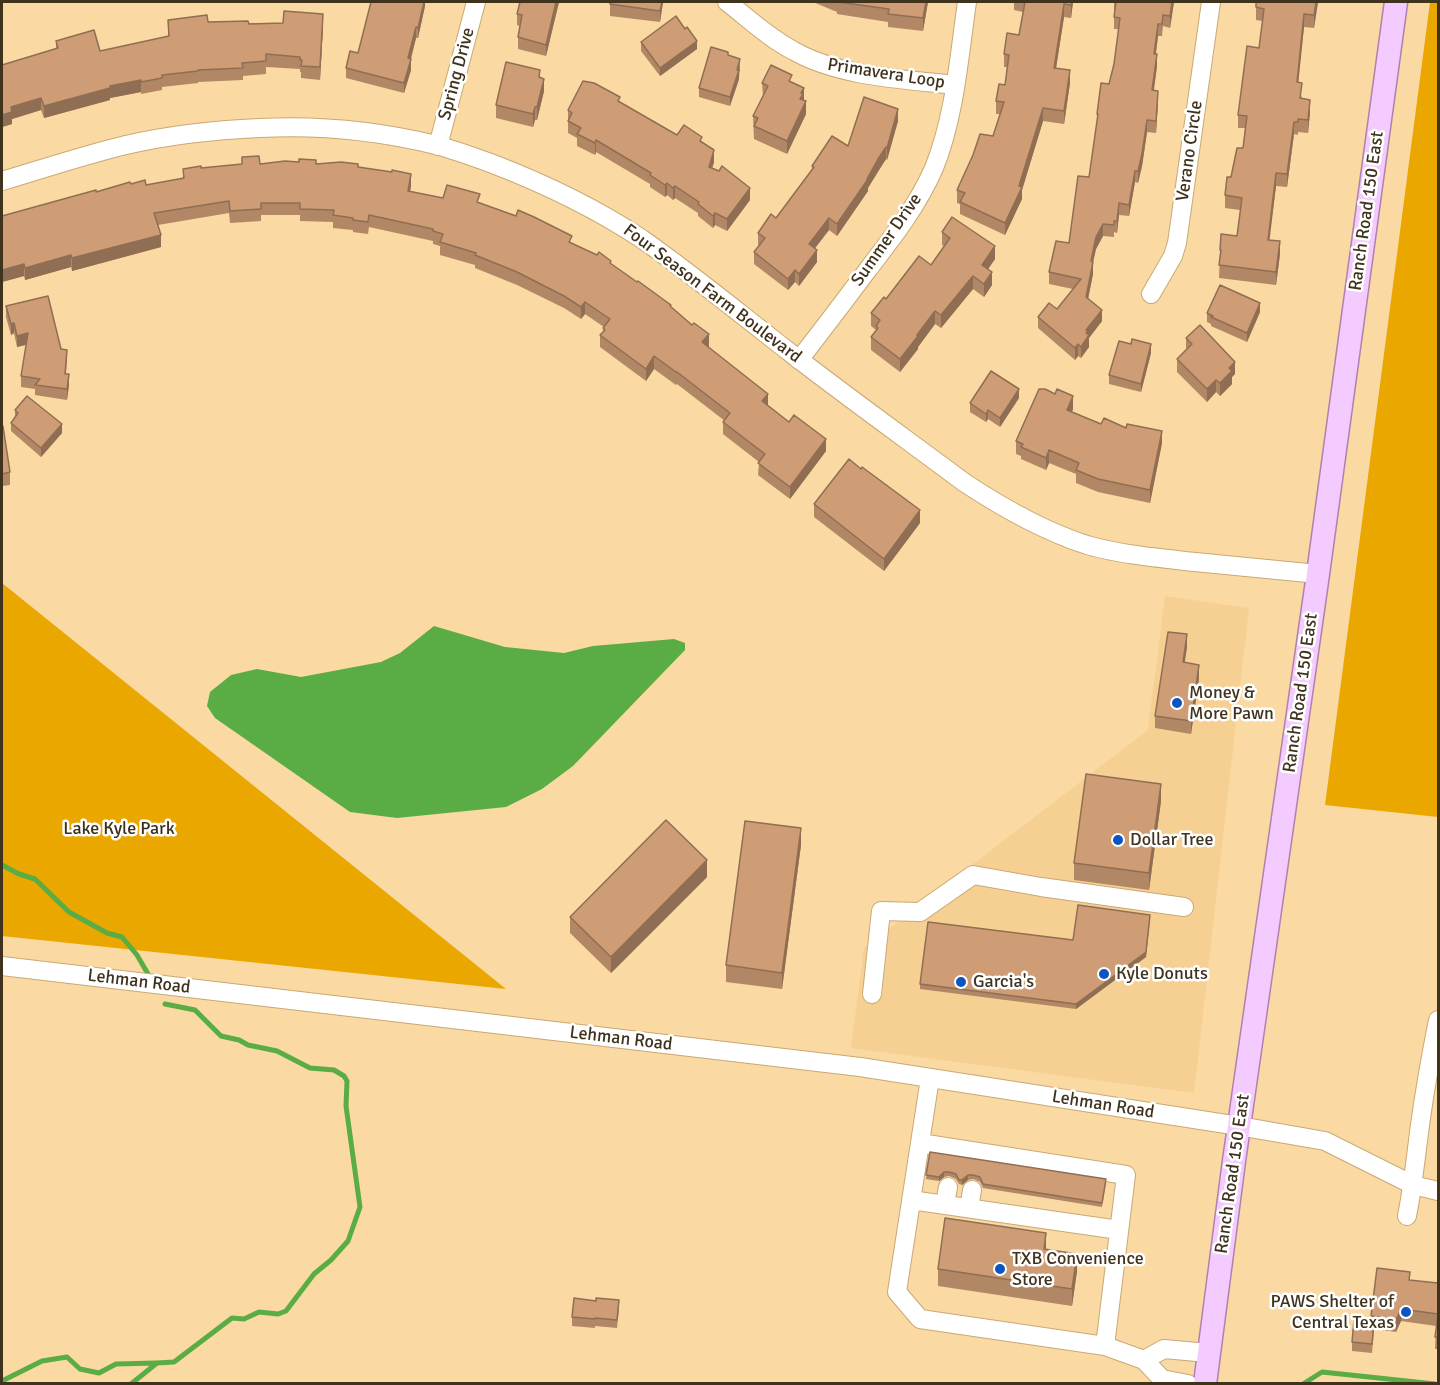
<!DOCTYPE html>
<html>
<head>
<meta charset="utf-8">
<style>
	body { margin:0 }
	#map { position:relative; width:1440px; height:1385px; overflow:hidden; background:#fad9a2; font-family:Signika,sans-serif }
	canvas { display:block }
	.frame { position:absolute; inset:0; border:3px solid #40331d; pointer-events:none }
</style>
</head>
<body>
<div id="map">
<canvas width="1440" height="1385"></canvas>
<div class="frame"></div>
</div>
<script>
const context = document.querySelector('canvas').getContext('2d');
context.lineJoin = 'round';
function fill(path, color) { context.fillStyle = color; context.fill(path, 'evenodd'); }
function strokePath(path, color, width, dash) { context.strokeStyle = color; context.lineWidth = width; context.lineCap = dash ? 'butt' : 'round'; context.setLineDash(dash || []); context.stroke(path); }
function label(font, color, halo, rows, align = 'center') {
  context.font = font + ' Signika,sans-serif'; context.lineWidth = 5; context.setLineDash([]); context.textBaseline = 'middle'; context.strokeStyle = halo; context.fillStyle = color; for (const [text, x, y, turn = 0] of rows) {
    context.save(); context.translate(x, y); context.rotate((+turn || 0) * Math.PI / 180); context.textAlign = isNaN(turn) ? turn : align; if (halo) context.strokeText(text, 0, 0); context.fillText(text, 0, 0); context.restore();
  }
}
fill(new Path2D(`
	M1165 596 1249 608 1194 1093 851 1048 864 948 1148 730Z`), '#f5d092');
fill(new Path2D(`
	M1430 2H1438V817L1325 805Z
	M2 583 506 989 2 936Z`), '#eaa700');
fill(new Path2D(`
	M434 626 505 647 564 653 593 646 674 639 685 643V650L573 766 542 789 506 807 397 818 350 812 215 718 207 706 210 692 231 675 257 669 301 677 381 662 400 653Z`), '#5aac45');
strokePath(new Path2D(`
	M2 865 19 874 35 879 69 912 107 933 122 937 137 955 148 974
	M2 1381 42 1361 67 1357 80 1369 99 1373 116 1364 156 1363
	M131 1384 157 1363 174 1362 232 1318 244 1319 259 1312 278 1314 286 1311 314 1274 331 1260 348 1241 360 1207 346 1106 347 1081 344 1076 334 1070 310 1068 277 1051 248 1045 239 1040 221 1036 195 1010 165 1004
	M1303 1384 1322 1372 1435 1384`), '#5aac45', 5);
const minor = new Path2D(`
	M727 2C749 19 769 38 794 51 840 77 903 79 955 85
	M438 146 476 2
	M2 181C43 169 84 155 126 145 169 135 215 130 260 128 319 125 379 131 436 145 455 150 474 157 493 164 545 184 595 208 642 239 692 274 739 313 788 351 846 396 906 439 965 483 1003 508 1043 531 1087 545 1122 555 1159 558 1195 562 1236 566 1277 570 1318 574
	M1151 294 1173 256 1177 243 1211 2
	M799 360C823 329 846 299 869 268 893 237 918 205 934 168 955 116 959 57 967 2
	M2 966 860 1067 1239 1126 1325 1141 1413 1185 1438 1191
	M872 994 881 911 920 912 973 875 1041 887 1184 907
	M930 1078 897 1292 920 1319 1105 1346 1144 1360
	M920 1143 1126 1175 1105 1346
	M911 1200 1119 1230
	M945 1205 948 1187
	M969 1208 972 1190
	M1407 1216C1413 1186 1416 1155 1420 1125 1425 1089 1431 1055 1438 1020
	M1188 1384 1162 1379 1144 1360 1164 1349 1208 1353`);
const major = new Path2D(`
	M1205 1384 1234 1161 1318 574 1396 2`);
strokePath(minor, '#c9a974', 20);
strokePath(major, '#b080af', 25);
strokePath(minor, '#fff', 18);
strokePath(major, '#f4cbfe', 22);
fill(new Path2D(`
	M425 2V6L418 38H416L411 59V70L404 93 346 78V68L358 53Z
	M559 2 546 56 518 49V37L520 26 517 25V14Z
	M610 2H663L660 22 610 16Z
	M813 2H928L923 31 888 27V22L837 14V12Z
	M1014 2H1073L1071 18 1064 17 1056 68 1070 83 1064 124 1043 121 1022 190V199L1005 235 960 214V204L957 203V190L993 136 1000 114H996V101L1005 85 1007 67H1004V54L1019 35 1023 12 1014 10Z
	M1114 2H1174L1170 28 1163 26 1162 36H1158L1156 54 1157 66 1154 90 1158 102 1156 133 1147 132 1142 166 1138 183 1135 182 1129 216 1119 215 1117 233 1114 232V237L1103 236 1096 249 1093 262V274L1088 299 1102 321 1089 338V347L1081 358 1078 356 1075 360 1038 328V317L1057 309 1073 289 1049 284V272L1069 243 1089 177 1097 123V114L1109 84 1114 64 1119 29H1114Z
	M1256 2H1318L1314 28 1304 27 1298 83 1302 99 1310 112 1308 133 1298 132V135L1294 134 1287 187 1276 186 1269 240 1280 254 1276 285 1219 278 1220 250 1237 236 1240 210 1225 208V195L1243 148 1245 128H1238V115L1259 48 1263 21 1256 20Z
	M168 20 323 26 320 80 301 78V72H300V69L266 67V74L243 76V80L198 82V83L162 87V90L141 94V92L110 98V100L44 118 41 110 12 119V124L2 127V65L56 49V41L100 51 168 37Z
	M641 42 697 49 660 76 641 51Z
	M728 55 740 67 739 73V79L730 106 699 97V88Z
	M540 78 544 91 537 120H535L533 127 496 118V105Z
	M792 82 804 100 806 114 787 154 754 139 753 116 763 96 762 83Z
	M620 102 677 135 702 143 714 162 712 168 750 200 727 231 715 225 713 228 698 216V213L675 198 673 200 667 195 665 197 650 187V184L596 152 595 155 577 146V138L568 133V110Z
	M898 121 887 160 886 159 878 171 868 188V191L837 236 829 230 815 248 817 262 799 286 795 282 788 290 754 264V252L759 246 758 244V233L776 218 812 170V166L848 146Z
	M260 164H316L358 167 411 186 410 191 443 198 480 203 572 243 611 264 671 307 709 346 708 347 768 405 826 451 790 499 758 475 759 462 723 434V422L725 421 677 384 676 385 654 369 646 381 600 347V335L603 332 604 327 585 314 581 319 564 308 517 285 475 268V265L440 255V246L433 244V241L369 227 368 234 353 232V230L333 228V222L300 221V215H261V221L230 223 229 213 158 225 161 247 72 271 71 267 25 280 24 276 2 282V216L131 184 146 185 183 179V169Z
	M942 232 995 259 988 269 992 285 984 297 973 289 941 328 935 324 918 347V349L900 372 871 350V337L876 330 871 326V313L886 299 931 265 944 246 942 245Z
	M6 306 61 349 67 361 66 374 69 385 67 400 35 395V389L21 387V376L26 345 17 347 14 333 11 335 6 317Z
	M1260 312 1247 342 1211 326V324L1207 322V313Z
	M1186 338 1235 374 1232 377V384L1220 396 1216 392 1207 402 1177 372V359L1186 349Z
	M1151 353 1141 392 1109 384V375Z
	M1019 398 1000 427 988 419 986 422 970 412V403Z
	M1073 409 1072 412 1101 424 1162 443 1150 503 1098 492 1076 483V474L1049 463 1046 470 1021 459V456L1016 454V441Z
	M15 410 62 433 41 457 11 431V423L15 417Z
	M2 426 10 472V485L2 486Z
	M814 504 920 523 884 571 814 517Z
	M1187 647 1184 663 1199 678 1191 734 1155 728V716Z
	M1161 801 1149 890 1074 880V863Z
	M801 845 782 989 726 982V965Z
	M707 877 611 973 570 933V917Z
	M1150 919 1146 957 1076 1009 920 989V984Z
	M930 1152 1106 1183 1102 1207 983 1188 980 1182 973 1179 968 1180 962 1185 959 1184 956 1179 949 1176 944 1177 939 1181 926 1179Z
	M938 1269 1077 1271 1072 1306 938 1286Z
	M1410 1280 1438 1283V1349H1435L1436 1326 1401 1321 1396 1332 1374 1329 1372 1353 1352 1351V1342L1371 1321V1316Z
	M619 1309 617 1328 595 1326V1328L572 1326V1317Z`), '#b18765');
fill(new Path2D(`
	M424 2H425V6L418 38V28Z
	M556 2H559L546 56V45Z
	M662 2H663L660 22V11Z
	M926 2H928L923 31V18Z
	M1072 2H1073L1071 18V5Z
	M1172 2H1174L1170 28V16Z
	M1316 2H1318L1314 28V15Z
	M1064 4V17L1054 81V68Z
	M323 14V26L320 80V67Z
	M1304 14V27L1297 95V82Z
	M1158 24V36L1154 65V54Z
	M416 27V38L408 69V58Z
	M697 41V49L660 76V68Z
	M1157 54V66L1152 101V90Z
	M411 59V70L404 93V83Z
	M740 59 739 79 730 106V97Z
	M1070 70V83L1064 124V111Z
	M544 79V91L537 120V107Z
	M141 80V92L110 98V100L44 118V106L110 86Z
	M804 88V100L800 99 801 93Z
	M1158 91V102L1156 133V121Z
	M41 98V110L12 119V124L2 127V115L11 107Z
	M1310 100V112L1308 133V120Z
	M806 101V114L787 154V141Z
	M535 107V120L533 127V114Z
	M1043 108V121L1022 190V199L1005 235V223L1019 186Z
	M898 109V121L887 160V148Z
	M1147 120V132L1142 166 1138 183V171Z
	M1294 122V134L1287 187V174Z
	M596 140V152L595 155V143Z
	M886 147V159L868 188V191L837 236V224L867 179Z
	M714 150V162L709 179V167Z
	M1135 171V182L1129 216V205Z
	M1276 173V186L1268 253V240Z
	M411 174V186L408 203V191Z
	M667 183V195L665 197V185Z
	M675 186V198L673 200V188Z
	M750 188V200L727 231V219Z
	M1119 203V215L1117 233V221Z
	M715 213V225L713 228V216Z
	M829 218V230L809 256V244Z
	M1103 224V236L1096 249 1093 262V274L1086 309V297L1091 261 1096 237Z
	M161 235V247L72 271V258Z
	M1280 241V254L1276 285V272Z
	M995 246V259L982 278V265Z
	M817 250V262L799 286V274Z
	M71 255V267L25 280V268Z
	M24 264V276L2 282V270Z
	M795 270V282L788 290V279Z
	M992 272V285L984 297V284Z
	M973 276V289L941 328V315Z
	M585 302V314L581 319V307Z
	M1260 303V312L1247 342V333Z
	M1102 310V321L1089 338V347L1081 358V347L1086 330Z
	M935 311V324L918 347V349L900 372V359Z
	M14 323V333L11 335V324Z
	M28 333V344L17 347V336Z
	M709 334V346L702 355V342Z
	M1078 344V356L1075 360V348Z
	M1151 344V353L1141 392V384Z
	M654 356V369L646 381V369Z
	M1235 362V374L1232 377V384L1220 396V383L1229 368Z
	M69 374V385L67 400V389Z
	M1216 380V392L1207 402V389Z
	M1019 389V398L1000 427V418Z
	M768 394V406L762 401Z
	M1073 396V409L1067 423V410Z
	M988 410V419L986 422V414Z
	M62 424V433L41 457V448Z
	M1162 431V443L1150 503V490Z
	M826 439V451L790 499V487Z
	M1049 450V463L1046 470V458Z
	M920 510V523L884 571V559Z
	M1187 634V647L1183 675V662Z
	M1199 665V678L1191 734V721Z
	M1161 784V801L1149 890V873Z
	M801 828V845L782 989V973Z
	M707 860V877L611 973V957Z
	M1150 915 1146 957 1076 1009V1004Z
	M944 1172V1177L939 1181V1177Z
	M968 1175V1180L962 1185V1180Z
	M1046 1233V1250L1044 1249Z
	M1077 1254V1271L1072 1306V1289Z
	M1401 1309V1321L1396 1332V1320Z`), '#906e53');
const building = new Path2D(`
	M371 2H424L418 28 416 27 408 58 411 59 404 83 346 68 350 51 358 53Z
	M520 2H556L546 45 518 37 522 15 517 14Z
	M610 2H662L660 11 610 4Z
	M838 2H926L923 18 888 14 889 9Z
	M1025 2H1072L1071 5 1064 4 1054 68 1070 70 1064 111 1043 108 1019 186 1022 187 1005 223 960 202 965 193 957 190 973 155 980 134 993 136 1004 102 996 101 999 84 1005 85 1009 55 1004 54 1007 33 1019 35Z
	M1116 2H1172L1170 16 1163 15 1162 24H1158L1154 54H1157L1152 90 1158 91 1156 121 1147 120 1142 154 1138 171H1135L1129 205 1119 203 1117 221H1114V225L1103 224 1096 237 1091 261 1093 262 1086 297 1102 310 1086 330 1088 331 1086 333 1089 335 1081 347 1078 344 1075 348 1038 317 1049 303 1057 309 1081 279 1049 272 1056 241 1069 243 1078 176 1089 177 1098 114H1097L1101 83 1109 84 1114 64 1120 18 1114 17Z
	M1256 2H1316L1314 15 1304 14 1297 82 1302 83 1300 98 1310 100 1308 120 1298 119V122H1294L1287 174 1276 173 1268 240 1280 241 1276 272 1219 265 1221 250H1220L1221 234 1237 236 1242 198 1225 195 1227 177H1231L1237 148H1243L1247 116 1238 115 1247 46 1259 48 1264 9 1256 7Z
	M284 11 323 14 320 67 301 66 302 60H300V57L266 54V61L242 63 243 68 198 70V71L162 75V78L141 82V80L110 86V88L44 106 41 98 11 107 12 112 2 115V65L58 48 56 41 94 30 100 51 169 36 168 20 207 15 208 22 248 21 249 24 283 23Z
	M676 16 685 29 687 27 697 41 660 68 641 42Z
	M711 47 728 52V55L740 59 737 70H739L730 97 699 88Z
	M506 62 540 70 539 77 544 79 537 107H535L533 114 496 105Z
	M771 65 792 75 789 81 804 88 801 93 803 94 800 99 806 101 787 141 754 126 758 118 753 116 768 86 762 83Z
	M583 81 594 83 620 97 618 101 677 135 684 125 702 137 700 141 714 150 709 167 719 171 722 166 750 188 727 219 715 213 713 216 698 204 699 202 675 186 673 188 667 183 665 185 650 175 651 173 596 140 595 143 577 134 581 128 568 121 572 113 568 110Z
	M864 97 898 109 887 148 886 147 878 159 867 179H868L837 224 829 218 809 244 817 250 799 274 795 270 788 279 754 252 765 238 758 233 771 214 776 218 814 167 812 166 832 136 848 146Z
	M259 156 260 164 285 161 299 162V159L316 160V164L341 162 358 164V167L392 172V170L411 174 408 191 443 198 447 185 480 194 477 202 516 216 518 210 534 217 572 236 569 242 597 255 599 252 611 261 610 263 637 282 638 281 671 305 670 306 692 325 694 323 709 334 702 342 768 394 762 401 789 422 794 415 826 439 790 487 758 463 765 454 723 422 730 413 677 372H676L654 356 646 369 600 335 605 330 603 328 610 319 585 302 581 307 564 296 517 272 475 255 476 253 440 242 443 234 433 231V229L369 215 368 222 353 220V218L333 215 334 210 300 209V203H261V209L230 211 229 201 154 213 161 235 72 258 71 255 25 268 24 264 2 270V216L96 190V192L130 182 131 184 145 180 146 185 184 178 183 169 201 166V168L242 164V157Z
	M952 217 995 246 982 265 992 272 984 284 973 276 941 315 935 311 917 335 918 336 900 359 871 337 878 328 876 326 880 320 871 313 884 297 886 299 919 256 931 265 950 238 942 232Z
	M1220 285 1260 303 1247 333 1211 317 1213 316 1207 313Z
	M48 296 61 349 67 350 65 374H69L67 389 35 385 40 379 21 376 28 333 17 336 14 323 11 324 6 306Z
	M1200 325 1235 362 1229 368 1232 371 1220 383 1216 380 1207 389 1177 359 1192 344 1186 338Z
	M1132 339 1151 344 1141 384 1109 375 1119 341 1131 344Z
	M991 371 1019 389 1000 418 988 410 986 414 970 403Z
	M1039 389H1045L1055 394 1057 389 1073 396 1067 410 1101 424 1104 418 1126 428 1127 424 1162 431 1150 490 1098 479 1076 470 1079 463 1049 450 1046 458 1021 447 1023 444 1016 441Z
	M27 396 62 424 41 448 11 423 18 413 15 410Z
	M2 426H3L10 472 2 474Z
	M849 459 861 469 862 467 920 510 884 559 814 504Z
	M1168 632 1187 634 1183 662 1199 665 1191 721 1155 716Z
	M1086 774 1161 784 1149 873 1074 863Z
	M666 820 707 860 611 957 570 917Z
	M745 821 801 828 782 973 726 965Z
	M1078 905 1150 915 1146 952 1076 1004 920 984 928 922 1073 940Z
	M930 1152 1106 1179 1102 1203 983 1184 980 1177 973 1175H968L962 1180H959L956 1174 949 1172H944L939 1177 926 1175Z
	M945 1218 1046 1233 1044 1249 1077 1254 1072 1289 938 1269Z
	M1377 1268 1410 1272 1409 1280 1438 1283V1337H1435L1438 1314 1401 1309 1396 1320 1371 1316Z
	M574 1298 596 1301V1298L619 1300 617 1320 595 1318V1319L572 1317Z
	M1354 1320 1374 1322 1372 1344 1352 1342Z`);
fill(building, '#ce9d76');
strokePath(building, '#906e53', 1.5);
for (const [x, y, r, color] of [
	[1177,703,6,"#0c54bf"],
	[1118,840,6,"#0c54bf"],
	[1104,974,6,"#0c54bf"],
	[961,982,6,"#0c54bf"],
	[1000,1269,6,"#0c54bf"],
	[1406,1312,6,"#0c54bf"]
]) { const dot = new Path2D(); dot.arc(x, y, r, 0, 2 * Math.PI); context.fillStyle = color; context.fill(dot); strokePath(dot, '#fff', 2); }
label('18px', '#40331d', '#fff', [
	["Spring Drive",457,74,-75],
	["Primavera Loop",886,74,9],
	["Verano Circle",1190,151,-82],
	["Ranch Road 150 East",1367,211,-82],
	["Summer Drive",887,240,-55],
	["Four Season Farm Boulevard",712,294,37],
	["Ranch Road 150 East",1301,693,-82],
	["Lehman Road",139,982,7],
	["Lehman Road",621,1039,7],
	["Lehman Road",1103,1105,9],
	["Ranch Road 150 East",1233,1174,-82]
]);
label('18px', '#40331d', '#fff', [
	["Money &",1189,693],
	["More Pawn",1189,714],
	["Dollar Tree",1130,840],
	["Kyle Donuts",1116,974],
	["Garcia's",973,982],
	["TXB Convenience",1012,1259],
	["Store",1012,1280],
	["PAWS Shelter of",1394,1302,"right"],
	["Central Texas",1394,1323,"right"]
], 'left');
label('18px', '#3b2f1a', '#fff', [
	["Lake Kyle Park",119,829]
]);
</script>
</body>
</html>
